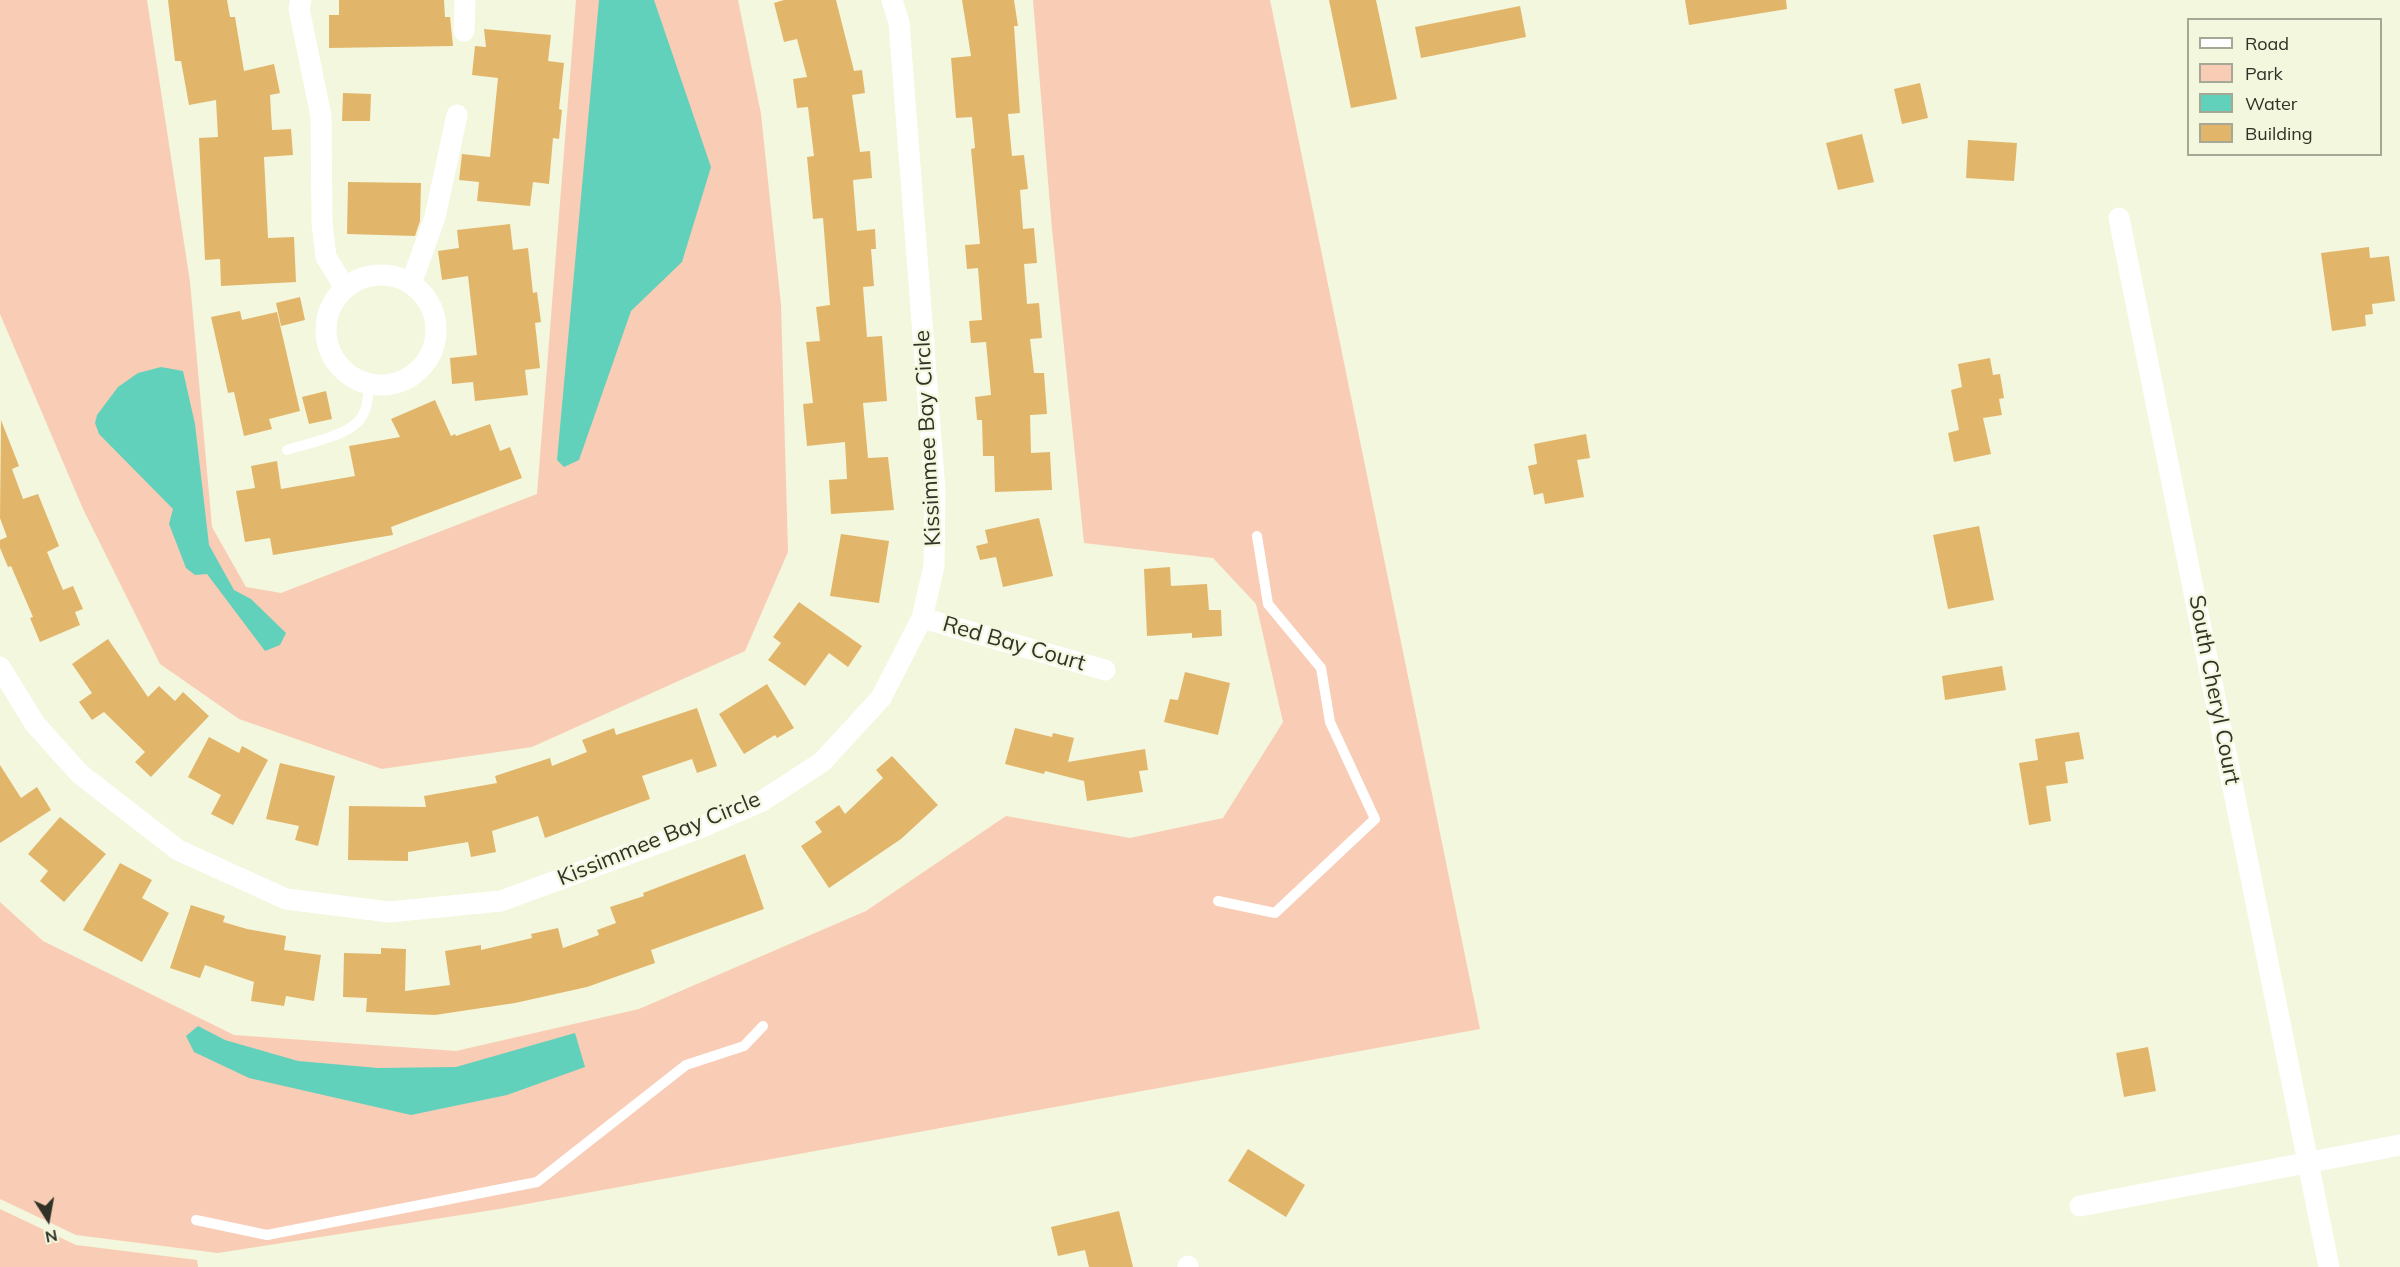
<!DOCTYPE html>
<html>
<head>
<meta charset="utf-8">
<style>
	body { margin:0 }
	#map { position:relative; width:2400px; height:1267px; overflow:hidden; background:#f3f7dd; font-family:Mulish,sans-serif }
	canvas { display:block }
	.legend { position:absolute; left:2187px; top:18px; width:195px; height:138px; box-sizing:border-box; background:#f3f7dd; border:2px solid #a5a894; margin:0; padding:8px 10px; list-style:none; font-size:18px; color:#303127 }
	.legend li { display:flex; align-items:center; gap:12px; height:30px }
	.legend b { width:30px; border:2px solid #a5a894 }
	.north { position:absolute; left:18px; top:1189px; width:60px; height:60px; -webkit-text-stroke:4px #f3f7dd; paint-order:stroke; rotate:169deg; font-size:16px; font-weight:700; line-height:24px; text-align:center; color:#303127 }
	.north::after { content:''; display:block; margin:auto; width:21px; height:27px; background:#303127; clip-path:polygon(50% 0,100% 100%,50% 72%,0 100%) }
</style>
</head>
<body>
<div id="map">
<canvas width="2400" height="1267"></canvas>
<ul class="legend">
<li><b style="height:8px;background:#fff"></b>Road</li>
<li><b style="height:16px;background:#f9ccb5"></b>Park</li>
<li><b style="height:16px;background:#62d1bb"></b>Water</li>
<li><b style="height:16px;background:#e2b66a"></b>Building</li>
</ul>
<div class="north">N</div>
</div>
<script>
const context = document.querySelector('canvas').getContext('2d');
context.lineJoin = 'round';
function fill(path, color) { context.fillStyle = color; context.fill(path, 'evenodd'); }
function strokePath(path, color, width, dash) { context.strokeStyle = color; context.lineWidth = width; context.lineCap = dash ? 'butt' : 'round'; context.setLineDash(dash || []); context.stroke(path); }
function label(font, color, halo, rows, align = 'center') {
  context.font = font + ' Mulish,sans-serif'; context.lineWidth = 4.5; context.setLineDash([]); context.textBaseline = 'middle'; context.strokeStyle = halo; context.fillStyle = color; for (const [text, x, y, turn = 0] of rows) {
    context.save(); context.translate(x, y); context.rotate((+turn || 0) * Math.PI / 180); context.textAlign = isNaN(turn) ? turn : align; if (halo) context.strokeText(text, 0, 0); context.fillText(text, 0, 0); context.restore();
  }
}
fill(new Path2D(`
	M0 0H147L190 282 212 527 246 587 281 593 537 494 576 0H738L761 114 781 305 788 552 745 651 532 747 382 769 239 719 160 664 83 509 0 314Z
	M1033 0H1270L1480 1029 499 1209 218 1253 76 1235 0 1199V902L43 941 234 1035 456 1051 639 1009 866 911 1006 816 1130 838 1223 818 1283 722 1256 604 1213 558 1084 543 1052 229Z
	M0 1209 76 1245 197 1260 198 1267H0Z`), '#f9ccb5');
fill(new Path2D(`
	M599 0H654L711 167 682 262 631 311 579 460 564 467 557 460Z
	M161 367 183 371 195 424 209 545 234 590 251 599 286 633 280 645 265 651 207 574 195 575 186 568 169 524 173 509 99 434 95 423 97 415 118 387 138 373Z
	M198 1026 225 1040 298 1061 378 1068 456 1067 575 1033 585 1067 507 1095 411 1115 249 1078 194 1052 186 1036Z`), '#62d1bb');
fill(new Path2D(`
	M168 0H227L230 17H235L244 71 274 64 280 93 270 95 272 130 291 129 293 155 264 157 268 238 294 237 296 282 221 286 220 259 205 260 199 138 218 137 216 100 189 105 181 61H175Z
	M339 0H444L445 17H450L453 46 329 48V15H339Z
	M784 0H836L854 71 862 70 865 93 852 95 860 152 870 151 872 178 853 180 857 231 875 229 876 249H871L874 286 863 287 867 337 882 336 887 401 863 403 868 458 888 457 894 510 831 514 829 480 847 479 845 442 807 446 803 404 813 403 806 342 820 341 816 307 830 305 823 218 813 219 807 157 814 156 808 107 797 108 793 79 807 77 797 39 784 42 774 3Z
	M962 0H1014L1018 26H1014L1020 113 1008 114 1012 156 1024 155 1028 189 1020 190 1023 229 1034 228 1037 263 1024 264 1027 304 1039 303 1042 338 1030 339 1034 373H1044L1047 414 1030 415 1031 453 1050 452 1052 490 995 492 994 456H983L982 420H977L975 397 991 395 986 342 971 343 969 321 982 320 978 268 967 269 965 245 980 244 971 149 975 148 972 117 956 118 951 58 971 56Z
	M1329 0H1376L1397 99 1351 108Z
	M1685 0H1786L1787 9 1689 25Z
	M1520 6 1526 37 1421 58 1415 27Z
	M484 29 551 35 548 61 564 63 559 109 562 110 559 139 553 138 549 184 533 182 530 206 477 201 479 182 459 180 462 154 490 157 498 78 472 75 475 46 486 47Z
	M1920 83 1928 118 1902 124 1894 89Z
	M343 93 371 94 370 121H342Z
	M1862 134 1874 182 1838 190 1826 143Z
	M1968 140 2017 143 2014 181 1966 178Z
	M348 182 421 183 420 221 415 236 347 234Z
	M510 224 513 250 528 248 533 293 537 292 541 322 535 323 540 368 525 370 528 395 475 401 473 382 452 384 450 358 477 355 468 276 442 280 438 251 459 248 457 230Z
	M2369 247 2370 258 2389 256 2395 301 2372 304 2373 314 2365 315 2366 326 2332 331 2321 253Z
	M300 297 305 320 281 326 276 303Z
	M240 311 242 320 277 312 300 411 269 419 272 429 244 436 234 392 228 393 211 317Z
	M1990 358 1993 375 2000 374 2004 398 1999 399 2002 415 1983 418 1991 454 1954 462 1948 433 1959 430 1951 390 1962 387 1958 364Z
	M326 391 332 419 309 424 302 397Z
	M435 400 451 436 455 434 456 436 490 424 500 451 510 447 522 478 391 527 393 535 273 555 270 538 245 542 236 491 255 488 251 466 277 461 281 489 355 476 349 446 400 437 391 419Z
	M1 420 19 466 12 469 23 499 38 494 59 546 47 552 63 590 73 586 83 609 75 612 80 625 40 642 30 618 33 617 11 566 8 567 0 548V540L7 537 0 518Z
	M1586 434 1590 458 1577 460 1584 497 1545 504 1543 493 1534 495 1528 466 1537 464 1534 444Z
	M1039 518 1053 576 1003 587 996 557 980 560 976 546 988 543 985 530Z
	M1979 526 1994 600 1948 609 1933 535Z
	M841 534 889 541 879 603 830 596Z
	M1170 567 1171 586 1207 584 1209 610H1221L1222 636 1192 638V633L1147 636 1144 569Z
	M799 602 862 646 848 667 829 653 805 686 768 660 781 643 773 637Z
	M108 639 148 697 159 686 175 701 183 692 209 716 151 777 135 762 145 752 104 712 92 720 79 702 92 693 72 664Z
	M2002 666 2006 690 1945 700 1942 676Z
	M1185 672 1230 683 1218 735 1164 722 1170 699 1178 700Z
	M767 684 794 728 777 738 775 735 744 754 719 714Z
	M697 708 717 766 697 773 692 759 642 776 650 799 545 838 538 816 492 831 496 852 471 857 468 842 408 852V861L348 860 349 806 426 807 424 796 497 783 495 776 550 758 552 766 587 752 582 740 614 728 616 735Z
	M1015 728 1052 737 1053 733 1074 738 1068 762 1145 749 1148 770 1139 771 1143 792 1087 801 1084 781 1045 771 1044 774 1005 764Z
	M2079 732 2084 759 2065 762 2068 783 2046 786 2051 821 2029 825 2019 763 2038 760 2035 739Z
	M209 737 239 753 242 746 268 760 233 825 211 814 221 795 188 777Z
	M892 756 938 805 901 839 829 888 801 846 822 832 815 822 839 805 845 814 883 778 876 770Z
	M280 763 335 776 318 846 295 840 299 826 266 819Z
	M0 765 21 798 37 787 51 810 0 843Z
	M60 817 106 854 64 902 40 881 48 871 28 854Z
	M745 854 764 909 651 950 655 963 587 987 515 1003 435 1015 366 1012 367 998 343 997 344 953 381 954V948L406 949 405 991 450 985 445 951 481 945V950L532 938 531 934 558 928 563 948 599 935 597 930 616 923 610 907 644 896 643 893Z
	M120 863 152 880 142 898 169 913 142 962 83 930Z
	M191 905 225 916 223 922 247 929 286 936 284 950 321 955 314 1001 286 996 284 1006 251 1001 254 982 205 965 200 978 170 968Z
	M2148 1047 2156 1091 2124 1097 2116 1053Z
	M1248 1149 1305 1185 1286 1217 1228 1181Z
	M1119 1211 1133 1267H1089L1085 1250 1058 1256 1051 1227Z`), '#e2b66a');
strokePath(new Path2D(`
	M287 450C308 443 350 436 362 417 368 408 368 394 370 384
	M1218 901 1275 913 1375 819 1330 722 1321 668 1268 604 1257 536
	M196 1220 267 1235 537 1182 686 1065 744 1046 763 1026`), '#fff', 10);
strokePath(new Path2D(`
	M301 0 299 9 321 116 322 223 326 257 345 288
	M464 31 465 0
	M2119 218 2329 1267
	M326 330a55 55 0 1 1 110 0a55 55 0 1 1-110 0Z
	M411 284 435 217 457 115
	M922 618 1105 670
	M0 667 35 724 80 774 178 850 286 899 389 912 501 901 697 829 762 801 822 762 881 698 922 618 934 566 935 491 899 23 892 0
	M2080 1206 2400 1145
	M1188 1267V1266`), '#fff', 21);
label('22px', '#303127', '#f3f7dd', [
	["Kissimmee Bay Circle",928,438,-93],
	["Red Bay Court",1014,644,16],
	["South Cheryl Court",2214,690,79],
	["Kissimmee Bay Circle",659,839,-22]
]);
</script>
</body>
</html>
